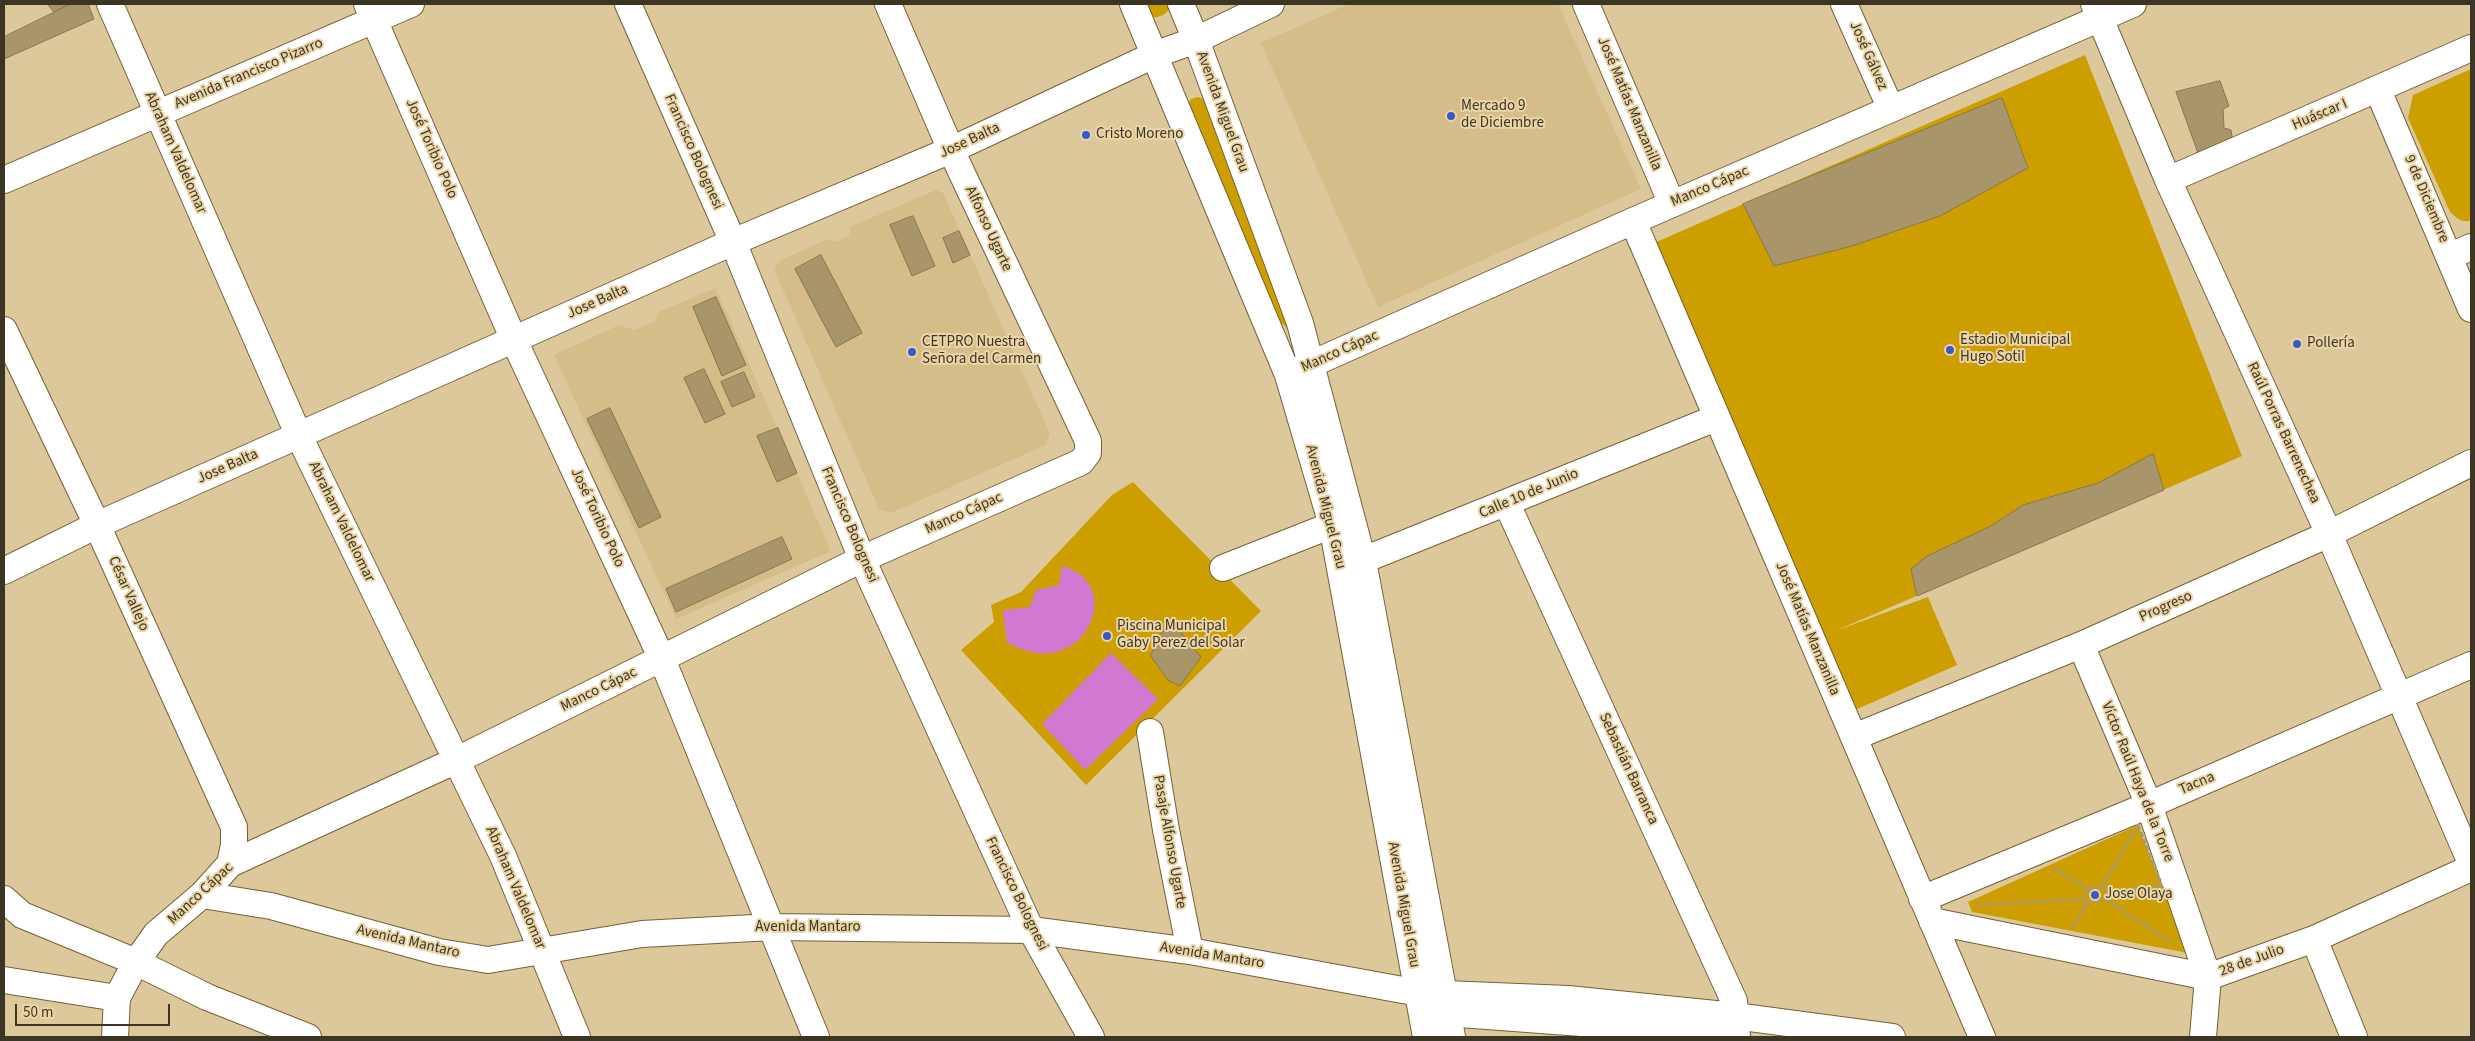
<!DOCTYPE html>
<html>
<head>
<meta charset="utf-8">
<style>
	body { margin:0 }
	#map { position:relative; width:2475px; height:1041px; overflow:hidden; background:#dcc89b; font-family:"Source Sans 3",sans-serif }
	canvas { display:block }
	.frame { position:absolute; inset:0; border:5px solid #3d3523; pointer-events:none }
	.scale { position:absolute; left:15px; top:1004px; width:155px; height:22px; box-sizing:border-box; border:2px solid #3d3523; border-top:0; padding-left:6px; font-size:15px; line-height:18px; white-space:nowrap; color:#3d3523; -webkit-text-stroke:4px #e9d5a7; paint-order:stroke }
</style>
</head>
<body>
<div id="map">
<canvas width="2475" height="1041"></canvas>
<div class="frame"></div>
<div class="scale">50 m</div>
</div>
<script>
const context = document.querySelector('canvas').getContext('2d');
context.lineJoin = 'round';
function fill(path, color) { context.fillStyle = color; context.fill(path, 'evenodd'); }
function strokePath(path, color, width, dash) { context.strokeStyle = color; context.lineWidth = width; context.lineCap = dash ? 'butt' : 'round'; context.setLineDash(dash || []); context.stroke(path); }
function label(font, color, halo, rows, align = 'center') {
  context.font = font + ' "Source Sans 3",sans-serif'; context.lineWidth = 4; context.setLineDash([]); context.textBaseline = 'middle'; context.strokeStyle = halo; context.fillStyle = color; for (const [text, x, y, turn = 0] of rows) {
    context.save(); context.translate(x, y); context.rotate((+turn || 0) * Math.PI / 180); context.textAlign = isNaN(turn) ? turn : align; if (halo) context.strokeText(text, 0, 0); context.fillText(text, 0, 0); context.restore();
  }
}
fill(new Path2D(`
	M1349 4H1558L1641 189 1378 307 1261 43Z
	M936 190 943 193 1050 434 1046 445 891 513 879 509 774 269 781 260 828 239 836 242 849 236 850 227Z
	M716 288 831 551 676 619 554 355 619 325 634 330 654 322 658 312Z`), '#d4bd89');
fill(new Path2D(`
	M1141 4H1171C1169 14 1160 18 1151 17Z
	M2085 55 2242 456 1835 631 1928 597 1957 665 1855 710 1654 243Z
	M2471 69V220C2463 224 2457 218 2450 212L2408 118 2413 95Z
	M1198 97 1210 102 1289 317 1288 329 1276 318 1186 107 1191 99Z
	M1133 482 1261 611 1086 785 961 650 994 622 991 605 1021 592 1112 495Z
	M2138 825 2188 953 1972 912 1968 902Z`), '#cd9e00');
fill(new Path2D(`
	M1062 566C1121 582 1092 660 1037 653 1027 652 1017 647 1007 643L1003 610 1030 607 1036 590 1059 585Z
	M1111 653 1158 699 1085 770 1042 724Z`), '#d277d2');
const building = new Path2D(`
	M48 4H66V6L54 12Z
	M71 4H88L94 19 4 59V37Z
	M2220 81 2229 106 2223 109 2224 128 2231 130 2233 143 2198 153 2176 92Z
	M2002 98 2028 168 1940 216 1852 246 1774 266 1743 204Z
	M913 216 935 266 912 276 890 225Z
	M959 231 970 255 953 263 943 238Z
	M821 255 862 333 836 347 795 269Z
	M716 297 746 365 722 376 693 307Z
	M704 369 725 414 705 423 684 378Z
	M744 372 755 397 732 407 721 382Z
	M610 408 661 517 639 528 587 419Z
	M778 428 797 473 777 482 757 436Z
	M2153 454 2164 490 1917 596 1911 569 1927 556 1991 526 2023 505 2098 483Z
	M782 537 792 559 676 612 666 589Z
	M1173 623 1201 657 1180 686 1168 680 1150 655 1155 648 1152 642Z`);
fill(building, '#a89569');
strokePath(building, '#89764b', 1);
const minor = new Path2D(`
	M110 4 299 436 503 856 577 1037
	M367 4 514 340 662 659 816 1037
	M628 4 733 242 862 559 1031 930 1091 1037
	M1133 4 1288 375 1332 525 1426 1037
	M1181 4 1196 40 1300 323 1363 561 1452 1037
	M1586 4 1672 204
	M1844 4 1891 109
	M2094 4 2168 180 2329 534 2471 863
	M2378 90 2471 309
	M4 180 411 4
	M2168 180 2471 48
	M1633 221 1982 1037
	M2450 256 2471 247
	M4 330 97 525 234 827V845L230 864
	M1298 370 1633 221 2133 4
	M1507 504 1734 1001 1737 1037
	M1346 567 1716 418
	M1223 568 1332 525
	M4 571 97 525 733 242 951 150 1154 55 1196 40 1271 4
	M2081 645 2149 805 2208 977 2203 1037
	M1150 732 1166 830 1190 951
	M1854 737 2081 645 2329 534 2471 463
	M202 895 271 906 439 952 488 960 642 934 772 927 1031 930 1190 951 1419 993 1568 999 1735 1016 1892 1037
	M4 899 22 915 136 962 207 997 308 1037
	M1922 899 2149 805 2471 665
	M1932 921 2208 977 2314 939 2471 868
	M2314 939 2354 1037
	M4 980 117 998
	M1433 1012 1595 1024 1717 1037
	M115 1037 117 998 136 962 156 934 202 895 230 864 457 760 862 559 1081 462 1088 453V441L951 150 888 4`);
strokePath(minor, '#736137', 28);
strokePath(new Path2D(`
	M2138 825 2162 885 2108 892 2102 887Z
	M2054 868 2088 889
	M2102 887 2088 889 2084 899 2087 902C2098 902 2103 902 2108 892
	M2105 899 2171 942
	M1977 905 2084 899
	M2073 927 2087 902`), '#a99974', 3, [5, 2.5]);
strokePath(minor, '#fff', 26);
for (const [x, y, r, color] of [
	[1451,116,5,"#3759ca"],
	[1086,135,5,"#3759ca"],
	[2297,344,5,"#3759ca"],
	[1950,350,5,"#3759ca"],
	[912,352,5,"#3759ca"],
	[1107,636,5,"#3759ca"],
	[2095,895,5,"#3759ca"]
]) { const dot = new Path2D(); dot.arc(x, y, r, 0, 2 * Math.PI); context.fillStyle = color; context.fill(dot); strokePath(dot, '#e9d5a7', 2); }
label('15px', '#3d3523', '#e9d5a7', [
	["José Gálvez",1868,56,66],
	["Avenida Francisco Pizarro",249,74,-23],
	["José Matías Manzanilla",1629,104,67],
	["Avenida Miguel Grau",1222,112,70],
	["Huáscar I",2320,115,-23],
	["Jose Balta",970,141,-25],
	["José Toribio Polo",431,149,66],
	["Francisco Bolognesi",693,152,66],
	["Abraham Valdelomar",175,153,66],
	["Manco Cápac",1710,187,-23],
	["9 de Diciembre",2426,199,67],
	["Alfonso Ugarte",988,229,65],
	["Jose Balta",598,302,-24],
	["Manco Cápac",1340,352,-24],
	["Raúl Porras Barrenechea",2283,433,65],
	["Jose Balta",228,467,-24],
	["Calle 10 de Junio",1529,494,-23],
	["Avenida Miguel Grau",1325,507,76],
	["Manco Cápac",964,514,-24],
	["José Toribio Polo",597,518,65],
	["Abraham Valdelomar",341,522,64],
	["Francisco Bolognesi",849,525,67],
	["César Vallejo",128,594,66],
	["Progreso",2166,607,-24],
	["José Matías Manzanilla",1807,629,67],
	["Manco Cápac",599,690,-26],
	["Sebastián Barranca",1628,769,65],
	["Víctor Raúl Haya de la Torre",2137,782,68],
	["Tacna",2197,784,-23],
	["Pasaje Alfonso Ugarte",1169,842,80],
	["Abraham Valdelomar",515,888,67],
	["Manco Cápac",201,894,-43],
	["Francisco Bolognesi",1016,894,64],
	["Avenida Miguel Grau",1403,905,80],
	["Avenida Mantaro",808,928],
	["Avenida Mantaro",408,942,13],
	["Avenida Mantaro",1212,956,9],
	["28 de Julio",2252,961,-20]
]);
label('15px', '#3d3523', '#e9d5a7', [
	["Mercado 9",1461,107],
	["de Diciembre",1461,124],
	["Cristo Moreno",1096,135],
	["Estadio Municipal",1960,341],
	["Hugo Sotil",1960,358],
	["CETPRO Nuestra",922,343],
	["Señora del Carmen",922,360],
	["Pollería",2307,344],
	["Piscina Municipal",1117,627],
	["Gaby Perez del Solar",1117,644],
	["Jose Olaya",2105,895]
], 'left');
</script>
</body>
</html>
